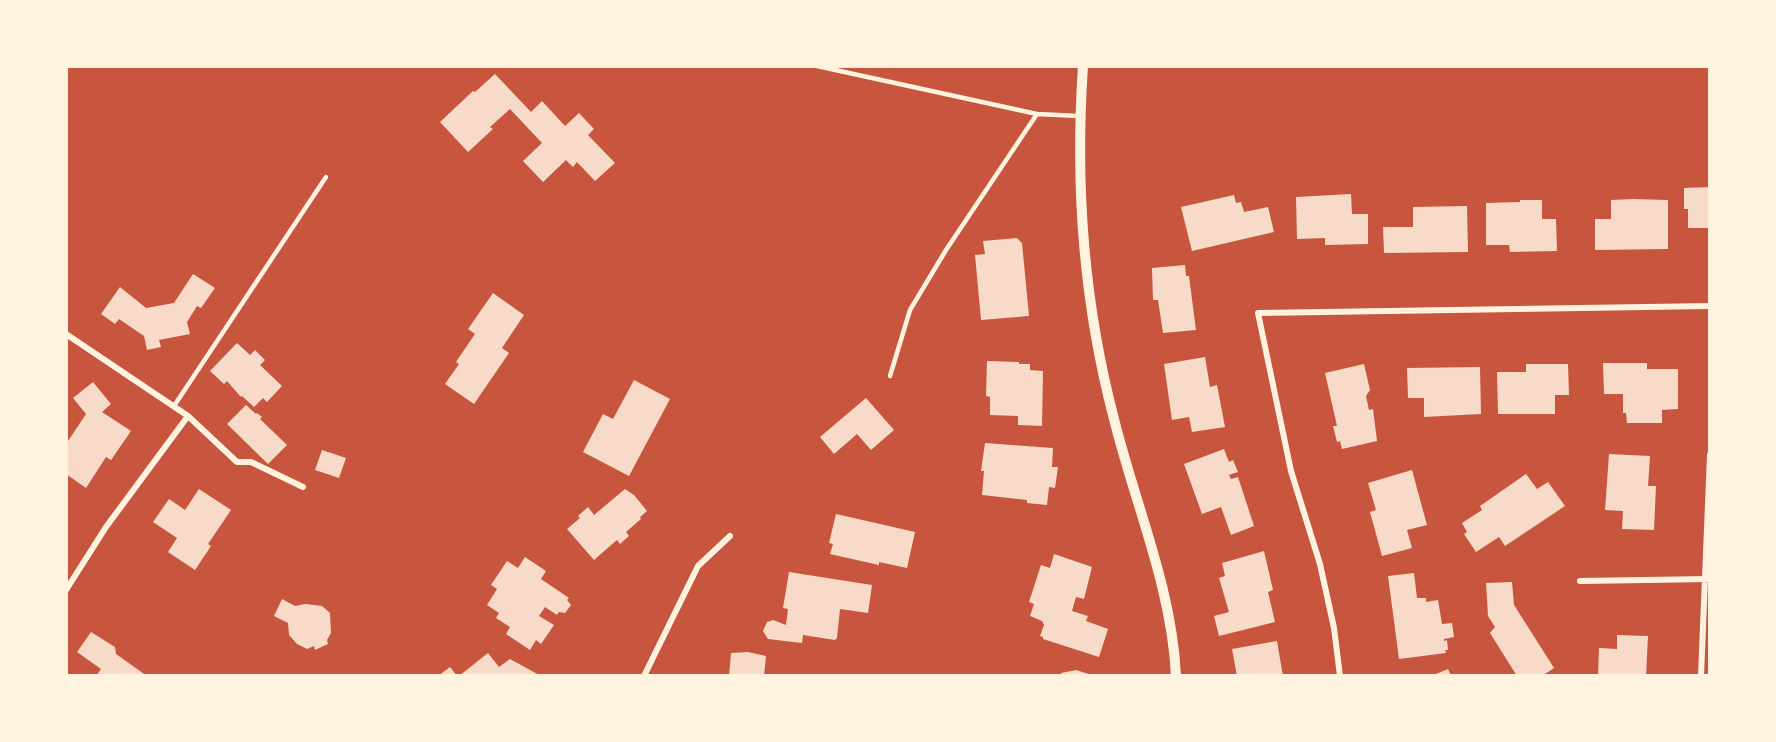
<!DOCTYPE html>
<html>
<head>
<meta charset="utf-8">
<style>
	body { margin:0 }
	#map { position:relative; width:1776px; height:742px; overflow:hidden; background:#c8553d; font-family:"Open Sans",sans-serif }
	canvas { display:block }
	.frame { position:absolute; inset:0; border:68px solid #fff3e0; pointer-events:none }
</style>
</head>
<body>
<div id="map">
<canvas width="1776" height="742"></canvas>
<div class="frame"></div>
</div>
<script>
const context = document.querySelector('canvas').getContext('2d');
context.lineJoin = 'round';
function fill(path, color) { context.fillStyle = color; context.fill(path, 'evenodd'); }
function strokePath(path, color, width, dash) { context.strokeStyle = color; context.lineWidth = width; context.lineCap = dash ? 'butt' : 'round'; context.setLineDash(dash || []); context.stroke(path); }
fill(new Path2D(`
	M495 74 531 112 542 101 565 126 579 113 594 129 588 135 615 163 595 181 577 162 573 167 566 160 543 182 523 161 542 143 510 109 490 127 493 129 468 152 440 122 473 91 475 92Z
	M1710 187V228H1688V209H1684V188Z
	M1351 194 1352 214H1368V244L1325 245V238L1297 239 1296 197Z
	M1234 195 1236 203 1241 202 1244 212 1268 207 1274 232 1192 251 1181 207Z
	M1633 199 1668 200V249L1595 250V219H1611V200Z
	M1520 200H1542V219H1556L1557 251 1510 252 1509 245H1486V203L1520 202Z
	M1467 206 1468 252 1384 253 1383 227H1413V207Z
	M1017 238 1022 243 1029 316 981 320 975 255 985 254 983 241Z
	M1185 265 1186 276H1189L1196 330 1163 333 1158 300H1153L1152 268Z
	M193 274 215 288 201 308 197 306 187 322 190 334 159 340 161 347 147 350 144 336 119 319 115 324 101 314 120 287 146 308 174 303Z
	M493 293 524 315 502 348 509 353 474 404 445 384 459 364 456 362 475 334 468 329Z
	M237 343 250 355 255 350 265 360 260 365 282 386 267 402 263 398 254 407 242 396 241 397 227 381 224 384 210 371Z
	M1205 357 1210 387 1217 385 1225 427 1192 432 1189 417 1172 420 1164 364Z
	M987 361 1019 362V364H1030V370L1043 371 1042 426 1018 425V416L990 415V397L986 396Z
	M1603 363H1647V369H1678V409L1662 410V423H1627L1626 413H1623V394H1604Z
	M1364 364 1370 390 1366 396 1369 410 1373 409 1377 441 1342 449 1340 441 1337 442 1333 426H1337L1325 373Z
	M1526 364H1568L1569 395H1555V414H1498L1497 372H1526Z
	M1480 367 1481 414 1424 417V398H1408L1407 368Z
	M634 380 670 399 629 476 583 452 603 414 613 419Z
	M93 382 111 404 102 412 131 431 111 460 106 457 86 488 66 474V444L86 414 73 398Z
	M866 398 894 430 871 450 857 434 834 454 820 437Z
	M246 405 256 414 257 413 262 417 260 419 287 445 268 464 227 424Z
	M985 443 1053 448 1052 467H1058L1055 488 1049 487 1047 505 1027 503V500L982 495 984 471H981Z
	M1224 449 1229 462 1233 460 1238 472 1229 475 1231 479 1238 477 1254 526 1231 535 1221 507 1202 514 1184 464Z
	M322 450 346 458 339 478 315 470Z
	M1609 454 1650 456 1648 486H1656L1654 530 1622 529 1623 511 1605 510Z
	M1412 470 1427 525 1407 530 1412 548 1382 556 1370 512 1376 510 1368 483Z
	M1526 474 1537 489 1548 482 1565 506 1505 546 1499 537 1476 552 1464 534 1467 532 1462 523 1482 510 1480 506Z
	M199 489 231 510 208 544 211 546 195 570 168 552 177 538 153 522 169 499 185 510Z
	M625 489 634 495 647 511 640 517 641 519 626 532 629 536 620 544 617 540 594 560 567 529 580 518 578 516 588 507 594 515Z
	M836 514 915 532 907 568 879 562V565L830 554 833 544 829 543Z
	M1264 551 1273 590 1268 592 1275 622 1219 636 1214 616 1229 612 1219 578 1225 576 1222 563Z
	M1054 554 1092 567 1084 599 1076 597 1072 611 1088 616 1086 621 1108 629 1099 657 1043 639V637L1040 636 1044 625 1042 621 1030 616 1034 604 1029 602 1041 565 1050 568Z
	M525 557 546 571 541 579 569 598 567 600 571 605 565 613 559 612 557 615 545 607 539 616 554 625 541 644 536 640 530 650 506 634 510 627 496 618 499 613 487 605 497 589 491 585 507 561 518 568Z
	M789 572 872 585 868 613 840 609 837 638 835 640 803 635 802 643 768 639 763 631 767 622 773 620 786 625 788 609 783 608Z
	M1414 573 1417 598H1426V602L1438 600 1442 624 1452 623 1454 637 1444 639V641L1447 640 1448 650H1445L1446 653 1399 659 1388 576Z
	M1512 582 1514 605 1554 668 1542 676H1517L1490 633 1495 627 1488 616 1486 583Z
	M282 599 295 606 306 604 322 606 330 613 331 633 327 640 328 644 315 650 314 646 307 649 297 644 289 635 288 623 274 616Z
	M91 632 115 647 116 654 147 676H96L101 669 77 652Z
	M1617 635 1648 636 1646 676H1598L1599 648 1617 649Z
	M1277 641 1283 676H1237L1232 649Z
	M748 652 766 656 764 676H729L731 653Z
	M488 653 499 667 510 659 541 676H459Z
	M450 667 457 676H438Z
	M1448 669 1451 676H1431Z
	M1076 670 1089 674V676H1062L1061 673Z`), '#f7dbc8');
strokePath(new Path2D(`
	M817 66 1037 114 1079 116
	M890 376 910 310 946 250 1037 114
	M174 406 326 177`), '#fff3e0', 4.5);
strokePath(new Path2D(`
	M66 334 188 416 237 462H251L303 487
	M1580 581 1710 579
	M66 590 106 527 188 416
	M644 676 698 566 730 536
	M1340 676 1334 628 1320 564 1291 471 1258 313 1710 306
	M1701 676 1710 455`), '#fff3e0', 6);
strokePath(new Path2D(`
	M1083 66C1075 183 1084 305 1114 419 1135 504 1172 588 1176 676`), '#fff3e0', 10);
</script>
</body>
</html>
